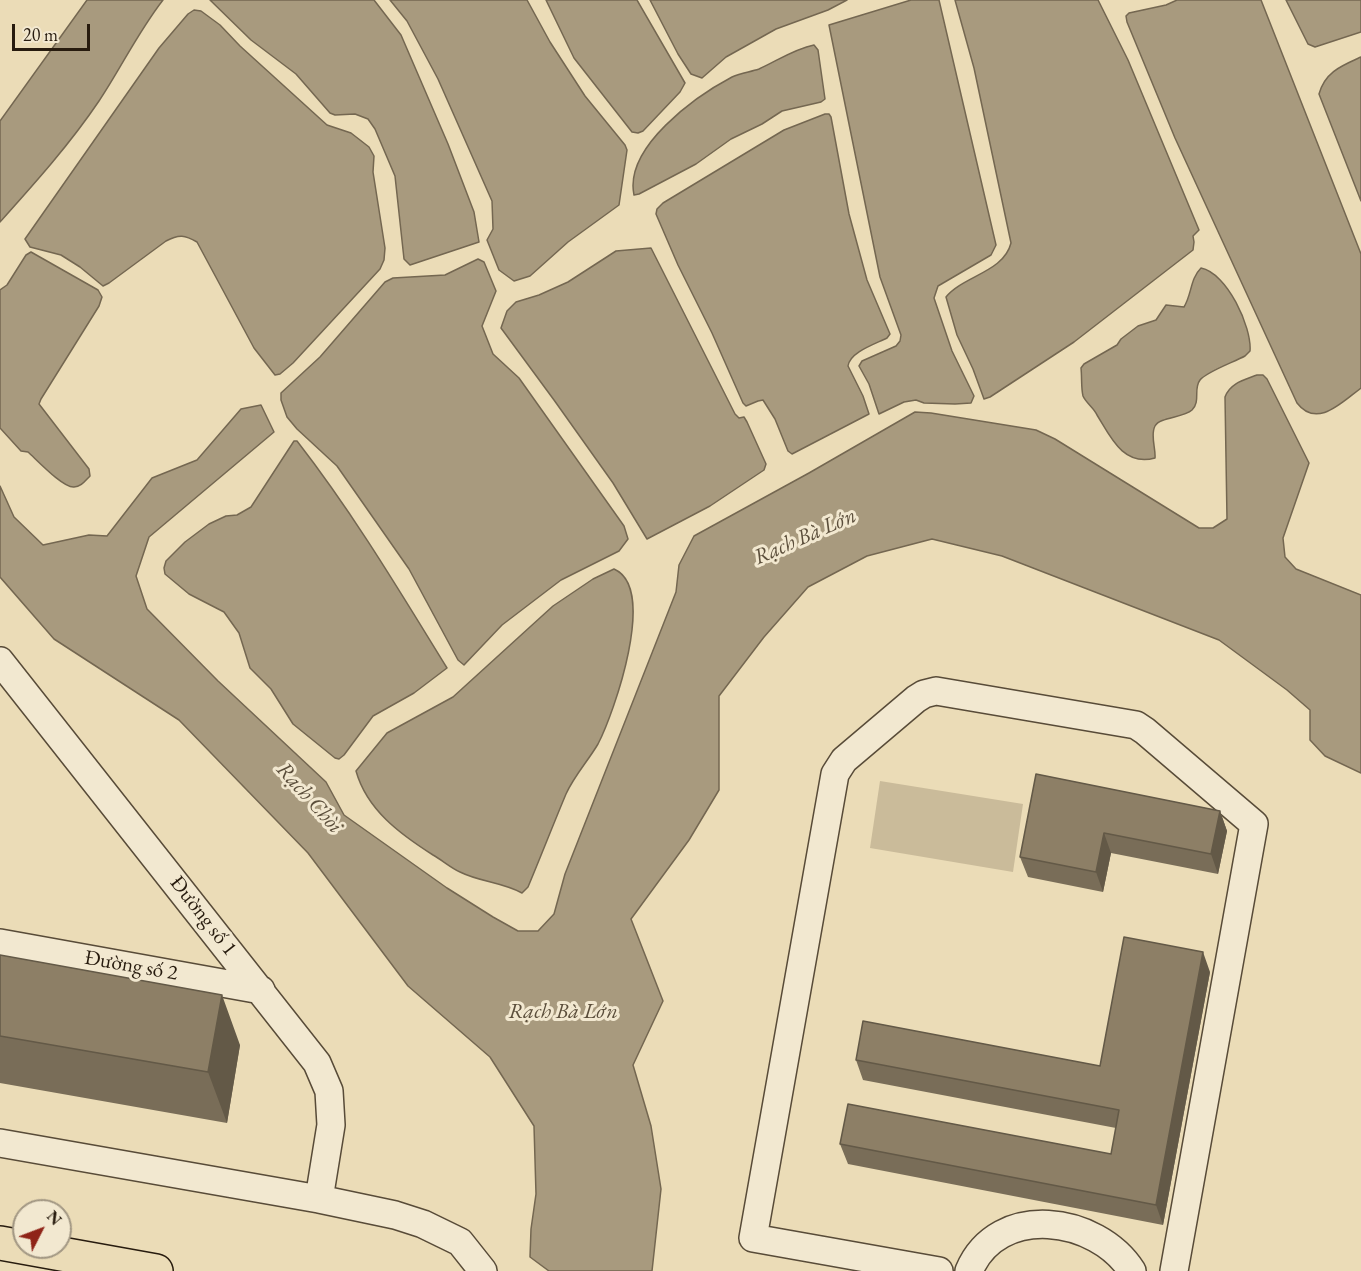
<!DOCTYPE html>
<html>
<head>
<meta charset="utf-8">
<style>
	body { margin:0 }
	#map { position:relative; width:1361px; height:1271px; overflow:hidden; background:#ebdcb7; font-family:"EB Garamond",serif }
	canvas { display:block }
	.north { position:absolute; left:12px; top:1199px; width:60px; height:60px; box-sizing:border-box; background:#f2e8d0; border:2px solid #a19682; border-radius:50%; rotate:48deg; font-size:16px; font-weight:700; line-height:24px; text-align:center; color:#271b0e }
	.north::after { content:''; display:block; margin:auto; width:21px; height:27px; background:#8f2418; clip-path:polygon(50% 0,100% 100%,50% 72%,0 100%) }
	.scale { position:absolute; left:12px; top:24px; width:78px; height:27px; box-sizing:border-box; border:3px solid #271b0e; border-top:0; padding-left:8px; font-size:18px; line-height:21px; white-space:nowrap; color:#271b0e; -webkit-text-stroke:4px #f2e8d0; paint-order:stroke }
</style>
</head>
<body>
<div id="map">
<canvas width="1361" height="1271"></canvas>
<div class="north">N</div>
<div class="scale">20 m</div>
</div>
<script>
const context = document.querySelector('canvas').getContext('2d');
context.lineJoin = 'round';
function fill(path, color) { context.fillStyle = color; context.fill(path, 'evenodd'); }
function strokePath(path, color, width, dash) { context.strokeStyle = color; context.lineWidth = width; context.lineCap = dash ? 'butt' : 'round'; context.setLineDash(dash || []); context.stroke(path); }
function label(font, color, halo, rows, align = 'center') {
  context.font = font + ' "EB Garamond",serif'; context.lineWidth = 6; context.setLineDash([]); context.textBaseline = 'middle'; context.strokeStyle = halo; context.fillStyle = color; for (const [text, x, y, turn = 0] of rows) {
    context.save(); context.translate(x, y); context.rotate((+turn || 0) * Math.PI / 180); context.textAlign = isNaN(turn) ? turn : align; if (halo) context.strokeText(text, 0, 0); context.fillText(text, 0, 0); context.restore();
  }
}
fill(new Path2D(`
	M880 781 1023 804 1013 872 870 848Z`), '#cabb9a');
const water = new Path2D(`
	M87 0H163C138 32 121 68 99 101 70 144 35 183 0 222V121Z
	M210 0H374L401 35 448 144 474 212 479 242 410 265 404 259 395 176 375 129 368 119 355 114 335 115 330 113 296 74 251 40Z
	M390 0H527L550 42 585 96 625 145 627 150 619 205 568 242 530 276 514 281 499 270 487 240 493 229 492 201 438 79 407 21Z
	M546 0H637L685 83 680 92 643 131 638 133 632 132 574 58Z
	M650 0H847L828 10 776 29 726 57 702 78 691 74 678 54Z
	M911 0H939L996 245 991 255 938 286 934 298 952 351 974 396 971 403 955 404 924 403 916 400 904 402 879 414 869 384 859 366 862 361 896 346 900 341 901 335 880 277 829 25Z
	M955 0H1098L1128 60 1199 230 1193 236 1194 242 1193 250 1074 342 990 397 984 399 973 369 957 335 946 297C963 276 1004 272 1011 243L974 68Z
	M1177 0H1261L1361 254V388C1342 402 1317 429 1297 403L1175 138 1127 22 1126 16 1129 13 1166 5Z
	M1286 0H1361V32L1315 47 1308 44Z
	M194 10 201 11 220 25 240 46 327 125 351 133 369 147 374 156 373 172 385 248 384 260 380 269 293 363 280 374 275 375 254 348 197 242C185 235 179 234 166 241L109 283 103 286 80 267 61 255 30 247 25 239 159 48 188 14Z
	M814 45 818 50 825 99 821 102 782 111 762 124 731 139 696 164 639 194 634 195C624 147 696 96 732 77 741 73 750 72 759 69 777 61 794 49 814 45Z
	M1361 57V201L1319 94C1325 72 1341 66 1361 57Z
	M825 114H829L831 117 849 214 867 280 890 334 887 338C875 344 850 352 848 366L863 396 869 414 792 454 788 451 775 419 763 400 758 401 746 406 743 403 712 333 678 265 656 214 657 209 663 203 784 130Z
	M651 248 735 414 739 418 744 417 747 422 766 464 764 470 710 506 647 539 613 483 554 400 501 328 507 311 516 302 539 295 568 282 616 251Z
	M31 252 98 290 102 297 99 306 41 399 39 404 89 469 90 476C85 481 81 487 74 487 63 488 37 460 28 452L21 451 0 428V290L7 285 26 255Z
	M478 259 484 262 496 291 482 326 493 354 519 378 624 526 628 539 619 551 561 580 502 625 464 665 458 660 409 569 337 466 297 429 287 417 281 400V393L320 357 385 282 393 278 445 275Z
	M1201 268C1227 273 1252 327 1250 351L1245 356C1234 362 1206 372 1200 380 1193 389 1201 401 1192 410 1183 418 1160 417 1155 426 1150 435 1156 449 1155 458 1123 467 1110 436 1097 415 1094 408 1086 403 1083 396 1081 388 1082 377 1081 368L1084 364 1117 345 1121 339 1138 326 1156 320 1166 305 1184 307C1192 294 1190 279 1201 268Z
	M1257 375H1263L1267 379 1309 463 1283 538 1285 557 1296 569 1361 595V773L1325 756 1310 740V710L1287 690 1219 640 1002 556 932 539 867 556 808 587 764 637 719 696V790L689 840 631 919 663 1001 633 1065 651 1126 661 1189 652 1271H549L530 1257 531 1229 536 1194 534 1126 490 1057 408 986 308 853 179 720 54 639 0 577V486L14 517 43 545 89 535 107 536 152 478 197 460 241 409 261 405 274 432 149 537 136 576 147 609 218 681 326 782 344 815 447 888 493 917 518 931H538L554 914 565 874 676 592 679 565 694 536 809 473 915 412 931 413 1036 430 1055 439 1199 528H1213L1227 519 1225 397C1230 383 1244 380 1257 375Z
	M294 441H297C353 513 399 590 447 668L414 693 373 716 344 755 339 759 335 758 293 724 271 689 250 668 239 633 224 612 189 594 165 574 164 568 166 561 185 542 209 524 226 516 237 515 251 507Z
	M614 569C658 588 614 713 598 744 588 761 574 776 566 794 553 825 541 856 528 887L522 893C502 882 480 882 460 872 451 868 442 860 433 855 400 834 367 810 356 771L387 733 453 697 553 606 593 579Z`);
fill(water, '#a89a7e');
strokePath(water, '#746751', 1.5);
const minor = new Path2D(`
	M0 661 317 1063 329 1091 331 1125 319 1199
	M0 943 261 990
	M0 1143 319 1199 395 1215 423 1224 460 1242 483 1271
	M939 1271 753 1238 835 774 844 760 916 699 924 694 936 691 1136 725 1145 731 1254 824 1174 1271
	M969 1271C998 1202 1097 1216 1132 1271`);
const major = new Path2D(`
	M0 1243 156 1271`);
strokePath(minor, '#584b38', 30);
strokePath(major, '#271b0e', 36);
strokePath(minor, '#f2e8d0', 27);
strokePath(major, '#ebdcb7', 33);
fill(new Path2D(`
	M1036 774 1220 811 1227 831 1218 874 1111 853 1103 892 1028 877 1020 857Z
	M0 955 240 1045 227 1123 0 1083Z
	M1210 972 1163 1225 848 1164 840 1144 1111 1154 1116 1128 863 1080 856 1060 1100 1066Z`), '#796d58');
fill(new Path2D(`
	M1220 811 1227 831 1218 874 1211 854Z
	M1104 833 1111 853 1103 892 1096 872Z
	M1203 952 1210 972 1163 1225 1156 1205Z
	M222 995 240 1045 227 1123 208 1072Z`), '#635947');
const building = new Path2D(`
	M1036 774 1220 811 1211 854 1104 833 1096 872 1020 857Z
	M1124 937 1203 952 1156 1205 840 1144 848 1104 1111 1154 1119 1110 856 1060 863 1021 1100 1066Z
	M0 955 222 995 208 1072 0 1036Z`);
fill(building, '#8d7f66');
strokePath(building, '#635947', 1.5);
label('21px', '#271b0e', '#f2e8d0', [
	["Đường số 1",203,916,52],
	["Đường số 2",131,966,10]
]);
label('italic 22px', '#5b4e3b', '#f2e8d0', [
	["Rạch Bà Lớn",805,537,-24],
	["Rạch Chòi",309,798,48],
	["Rạch Bà Lớn",563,1012]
]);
</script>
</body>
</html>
